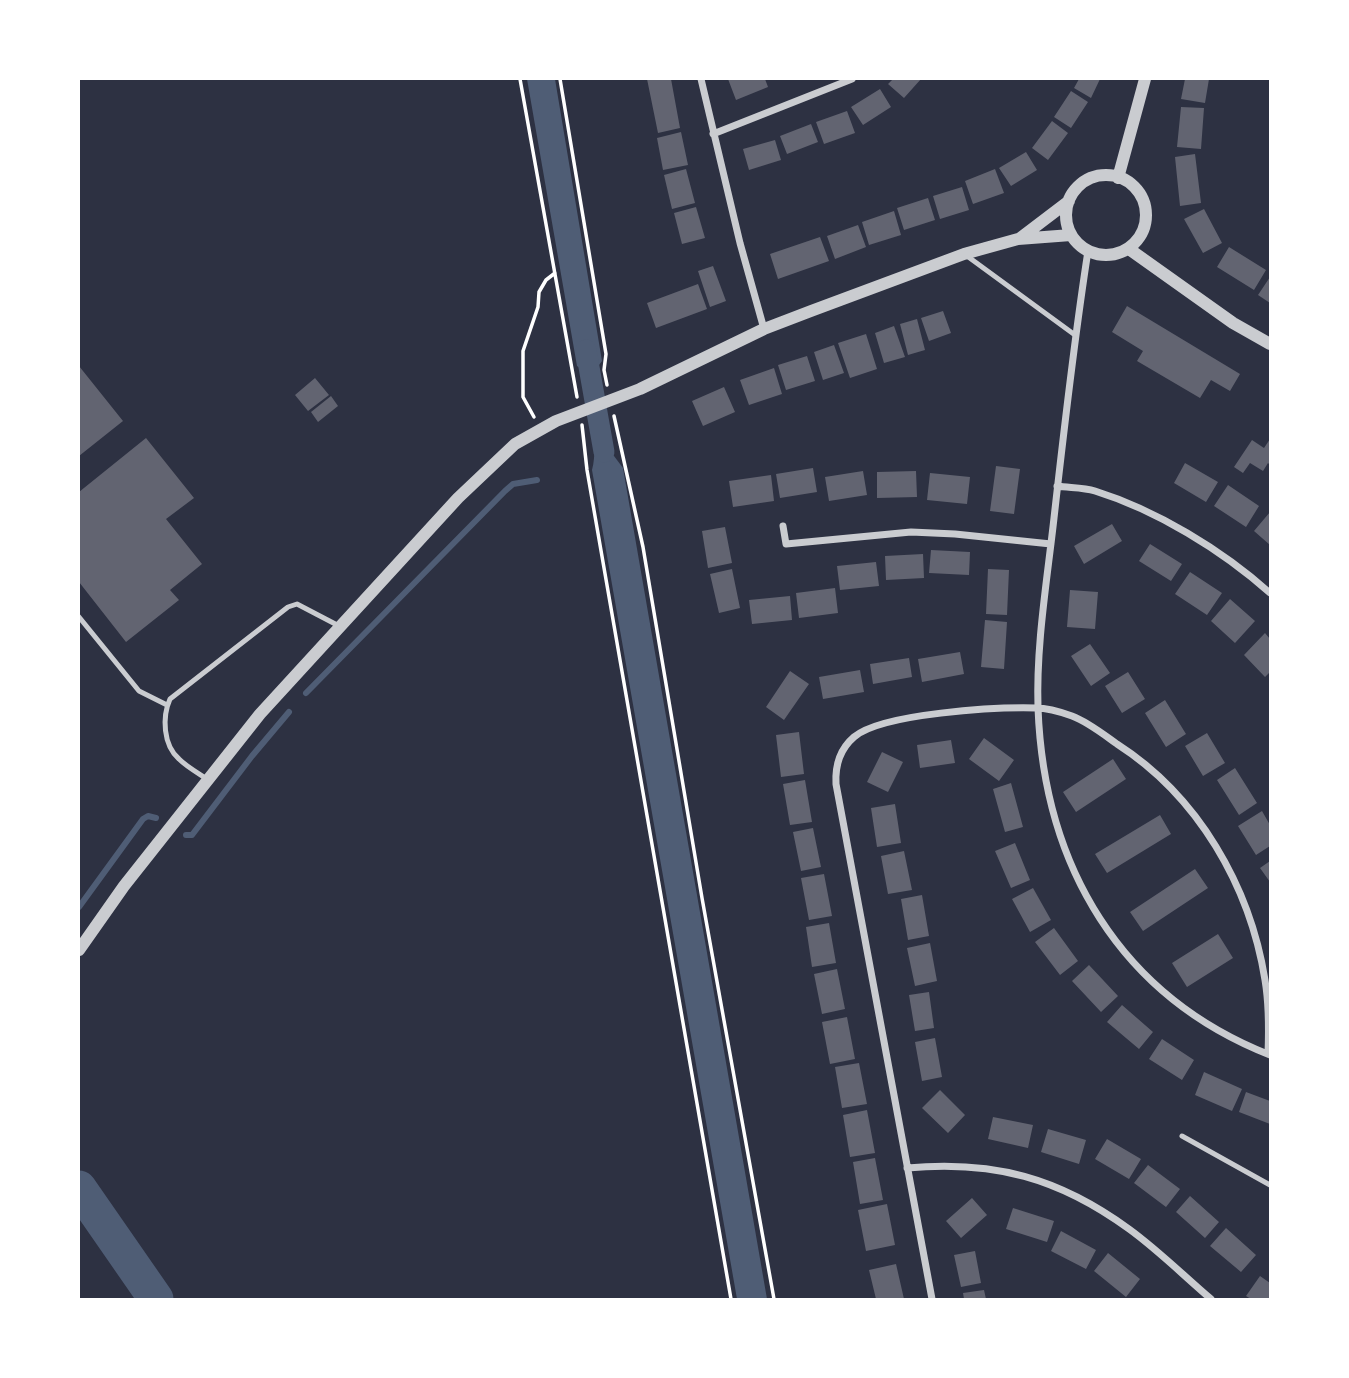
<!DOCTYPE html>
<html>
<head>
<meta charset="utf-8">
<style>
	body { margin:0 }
	#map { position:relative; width:1349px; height:1378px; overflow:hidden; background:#2d3142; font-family:"PT Sans",sans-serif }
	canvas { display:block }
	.frame { position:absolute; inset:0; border:80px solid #fff; pointer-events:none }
</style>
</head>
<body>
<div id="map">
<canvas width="1349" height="1378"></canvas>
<div class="frame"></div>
</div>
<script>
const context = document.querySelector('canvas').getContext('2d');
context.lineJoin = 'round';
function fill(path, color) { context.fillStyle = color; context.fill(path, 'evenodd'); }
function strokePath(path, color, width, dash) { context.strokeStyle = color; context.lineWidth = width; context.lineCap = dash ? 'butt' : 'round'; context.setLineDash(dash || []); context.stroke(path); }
fill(new Path2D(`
	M527 79H555L602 361 591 376 577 366Z
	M599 426 608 433 611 452 623 468 767 1299H737L592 470C596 455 593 440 599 426Z`), '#4f5d75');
strokePath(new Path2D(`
	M306 693 505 491 513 484 537 480
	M186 835H192L252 756 289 712
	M79 907 143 819 148 816 156 818
	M148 1287 150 1299`), '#4f5d75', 6);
strokePath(new Path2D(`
	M586 350 604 452`), '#4f5d75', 21);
strokePath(new Path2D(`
	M79 1188 156 1299`), '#4f5d75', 35);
fill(new Path2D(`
	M647 79H671L680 128 658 133Z
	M728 79H765L768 87 736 100Z
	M893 79H921L904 98 888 84Z
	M1079 79H1100L1091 98 1074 88Z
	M1185 79H1209L1205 103 1181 99Z
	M880 89 891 107 863 125 851 107Z
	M1071 91 1088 102 1071 128 1054 117Z
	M1181 107 1204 108 1201 149 1177 147Z
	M847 111 855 133 824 144 816 122Z
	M1052 121 1068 133 1048 160 1032 148Z
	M811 124 818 142 787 154 780 136Z
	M681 132 688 165 663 170 657 138Z
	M775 140 781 160 749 170 743 149Z
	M1026 152 1037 170 1011 186 999 168Z
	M1195 154 1201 203 1180 206 1175 157Z
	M686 169 695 203 672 209 664 175Z
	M995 169 1004 193 973 204 965 181Z
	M962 187 969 210 940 219 933 196Z
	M928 198 935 220 904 230 897 208Z
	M696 207 705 238 682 244 674 213Z
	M1204 209 1222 243 1203 253 1184 219Z
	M894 211 901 235 869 245 862 222Z
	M858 225 866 247 835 259 827 236Z
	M820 237 829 261 778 279 770 254Z
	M1229 247 1266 270 1254 290 1217 267Z
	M713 266 726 301 710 307 698 271Z
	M1270 277V303L1258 295Z
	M698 284 707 309 656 328 647 303Z
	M1127 306 1240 374 1230 391 1211 380 1200 398 1137 361 1143 351 1112 332Z
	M943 311 951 333 929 341 921 318Z
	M917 319 925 350 908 355 900 324Z
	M894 326 905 357 884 363 875 333Z
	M866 334 877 369 850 378 838 343Z
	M834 345 844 373 823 380 814 352Z
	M807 356 815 381 786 390 778 365Z
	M79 366 123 421 79 456Z
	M774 368 782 394 749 405 740 380Z
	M315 378 329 395 308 411 295 395Z
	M724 387 735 412 703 426 692 401Z
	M331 396 338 406 318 422 311 412Z
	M146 438 194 498 166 519 202 564 170 590 179 600 126 642 79 582V492Z
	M1270 439V465L1268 463 1263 471 1250 463 1243 473 1234 467 1252 440 1264 448Z
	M1185 463 1218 482 1206 502 1174 483Z
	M996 466 1020 469 1014 514 990 511Z
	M813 468 817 492 780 498 776 474Z
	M863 471 867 495 829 501 825 477Z
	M916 471 917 497 877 498V472Z
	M930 473 970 477 967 504 927 500Z
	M771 475 774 501 733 507 729 481Z
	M1228 485 1259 506 1246 527 1214 506Z
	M1270 512V545L1254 531Z
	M1112 524 1122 541 1084 564 1074 546Z
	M725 527 732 563 708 568 702 531Z
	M1150 544 1182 564 1171 581 1139 561Z
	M931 550 970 552 969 575 929 573Z
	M923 554 924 578 886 580 885 556Z
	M876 562 879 586 840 590 837 566Z
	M732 569 740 608 719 613 710 574Z
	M988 569 1009 570 1007 615 986 614Z
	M1190 572 1222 593 1207 615 1175 594Z
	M835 588 838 613 799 618 796 593Z
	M1070 590 1098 592 1095 629 1067 627Z
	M790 596 792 620 752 624 749 600Z
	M1230 599 1255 621 1235 643 1211 621Z
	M985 620 1007 622 1004 669 981 667Z
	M1265 633 1270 639V672L1265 677 1244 655Z
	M1090 644 1110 673 1091 686 1071 656Z
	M960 652 964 674 922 682 918 659Z
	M909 658 912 677 873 684 870 664Z
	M860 670 864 692 823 699 819 677Z
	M790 671 809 684 784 720 766 707Z
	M1128 672 1145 699 1122 713 1105 686Z
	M1165 700 1186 734 1166 747 1145 713Z
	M799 732 804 774 781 777 776 735Z
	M1207 733 1225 763 1203 776 1185 746Z
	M984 738 1014 760 999 781 969 759Z
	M951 740 955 763 920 768 917 745Z
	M882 752 903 762 888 792 867 782Z
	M1113 759 1126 779 1076 812 1063 792Z
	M1235 768 1257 803 1239 815 1217 780Z
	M805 780 812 822 790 825 783 784Z
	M1011 783 1023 827 1005 832 993 789Z
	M895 804 901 843 877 847 871 808Z
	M1262 811 1270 825V846L1256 855 1238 826Z
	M1160 815 1171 834 1107 873 1095 854Z
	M813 828 821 867 801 871 793 832Z
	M1015 843 1030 880 1011 888 995 851Z
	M904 851 912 890 888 894 881 856Z
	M1270 861V882L1260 868Z
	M1195 869 1208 888 1143 931 1130 912Z
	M824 874 832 916 809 920 801 878Z
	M1033 888 1051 920 1030 932 1012 899Z
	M922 895 929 936 908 940 901 899Z
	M829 923 836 963 812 967 806 927Z
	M1054 928 1078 961 1060 975 1035 942Z
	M1218 934 1233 958 1187 987 1172 963Z
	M930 943 937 981 915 986 907 948Z
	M1089 965 1118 996 1101 1012 1072 981Z
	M837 969 845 1009 822 1014 814 974Z
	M929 992 934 1028 915 1031 909 995Z
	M1122 1005 1153 1032 1139 1049 1107 1022Z
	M847 1017 855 1059 830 1064 822 1022Z
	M935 1038 942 1077 922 1081 915 1042Z
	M1162 1039 1194 1060 1182 1080 1149 1059Z
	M859 1063 867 1104 842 1108 835 1067Z
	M1204 1072 1242 1089 1232 1111 1195 1095Z
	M940 1090 965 1115 948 1133 922 1108Z
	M1246 1092 1270 1101V1124L1239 1112Z
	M867 1110 875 1153 850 1157 843 1115Z
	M993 1117 1033 1125 1028 1148 988 1139Z
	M1048 1129 1086 1140 1079 1164 1041 1152Z
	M1107 1139 1141 1159 1129 1179 1095 1159Z
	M875 1158 883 1200 860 1204 853 1162Z
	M1148 1165 1180 1189 1166 1207 1134 1183Z
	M1190 1196 1219 1222 1205 1238 1176 1212Z
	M972 1198 987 1215 961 1238 946 1221Z
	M887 1204 895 1245 866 1251 858 1210Z
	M1013 1208 1054 1221 1047 1242 1006 1229Z
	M1226 1228 1256 1255 1241 1272 1210 1246Z
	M1061 1231 1096 1250 1086 1269 1051 1251Z
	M975 1251 981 1283 961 1287 954 1255Z
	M1108 1253 1140 1279 1126 1297 1094 1271Z
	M896 1264 904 1299H876L869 1270Z
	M1260 1276 1270 1283V1299H1251L1246 1296Z
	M984 1290 986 1299H964L963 1293Z`), '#626471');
strokePath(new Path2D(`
	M520 79 577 397
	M560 79 606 354 604 370 607 385
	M614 416 643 547 702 898 774 1299
	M534 417 523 397V351L538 307 539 292 546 280 555 273
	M582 425 587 470 731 1299`), '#fff', 3.5);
strokePath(new Path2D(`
	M967 256 1075 335
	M79 617 139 691 167 705
	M207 779C198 773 187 767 179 759 163 745 162 717 170 699L288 607 297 604 341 627
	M1182 1136 1270 1185`), '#caccd0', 5);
strokePath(new Path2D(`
	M701 79 740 243 764 329
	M713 134 852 79
	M1088 251C1074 340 1064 429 1054 518 1047 581 1036 645 1038 708 1044 866 1120 996 1270 1055
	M1057 486C1069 488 1083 487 1095 491 1156 510 1222 550 1270 593
	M783 526 786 544 911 532 955 534 1051 544
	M907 1168C994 1160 1059 1178 1129 1229 1158 1250 1184 1276 1211 1299
	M932 1299 836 784C835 766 840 749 854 737 882 713 997 707 1036 708 1047 708 1061 712 1072 716 1088 722 1103 734 1117 744 1198 796 1250 886 1265 980 1269 1004 1269 1029 1268 1054`), '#caccd0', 7);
strokePath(new Path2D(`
	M1066 215a40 40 0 1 1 80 0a40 40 0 1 1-80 0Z
	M1118 178 1145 79
	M1019 239 1069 201
	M1129 249 1233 323 1270 344
	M79 950 124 886 260 714 458 498 515 444 556 421 640 389 764 329 811 311 964 254 1018 239 1071 235`), '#caccd0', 12);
</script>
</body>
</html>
